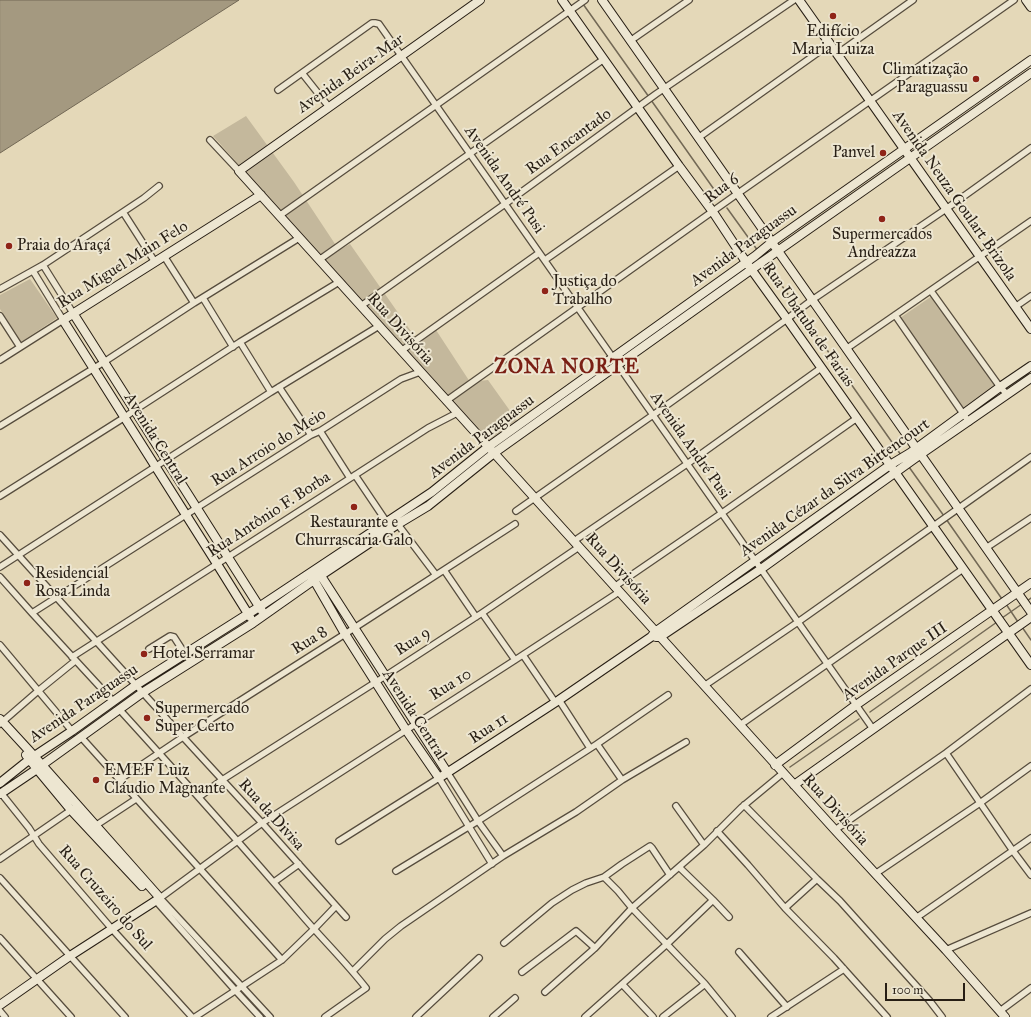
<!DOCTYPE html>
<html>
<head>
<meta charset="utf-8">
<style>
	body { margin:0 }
	#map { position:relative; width:1031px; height:1017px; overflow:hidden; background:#e4d8b8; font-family:"IM FELL Great Primer",serif }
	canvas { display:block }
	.scale { position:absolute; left:885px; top:983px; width:80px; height:18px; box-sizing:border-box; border:2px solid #271e14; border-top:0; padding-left:5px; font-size:12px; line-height:14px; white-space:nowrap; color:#271e14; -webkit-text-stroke:3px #ede6d1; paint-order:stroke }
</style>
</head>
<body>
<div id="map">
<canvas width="1031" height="1017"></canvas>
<div class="scale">100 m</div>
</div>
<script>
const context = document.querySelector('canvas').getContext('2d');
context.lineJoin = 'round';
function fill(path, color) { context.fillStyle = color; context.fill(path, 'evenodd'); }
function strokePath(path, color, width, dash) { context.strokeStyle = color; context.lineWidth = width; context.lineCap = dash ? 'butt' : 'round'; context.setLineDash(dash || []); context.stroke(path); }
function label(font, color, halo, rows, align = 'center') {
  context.font = font + ' "IM FELL Great Primer",serif'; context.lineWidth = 4; context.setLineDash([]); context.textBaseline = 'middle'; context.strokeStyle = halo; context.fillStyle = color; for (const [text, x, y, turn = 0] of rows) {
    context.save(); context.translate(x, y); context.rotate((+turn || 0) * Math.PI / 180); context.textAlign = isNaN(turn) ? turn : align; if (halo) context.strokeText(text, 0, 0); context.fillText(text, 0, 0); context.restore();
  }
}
fill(new Path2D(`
	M246 116 294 182 339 250 350 244 415 337 436 330 470 382 488 380 518 422 489 444 213 136Z
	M30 279 57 318 21 342 0 309V295Z
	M932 296 997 388 964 411 900 318Z`), '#c4b89c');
const water = new Path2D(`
	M0 0H239L0 153Z`);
fill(water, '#a49980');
strokePath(water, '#726855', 1);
strokePath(new Path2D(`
	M583 4 649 97
	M651 100 718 195
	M727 208 758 251
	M765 262 797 307
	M801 313 901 455
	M909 467 944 516
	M946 519 1002 599
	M1027 601 1031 598
	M1006 604 1018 622
	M1002 618 1022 604
	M1022 627 1031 640
	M870 712 997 622
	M790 767 859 719`), '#726855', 1.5);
const street = new Path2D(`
	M630 41 689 0
	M837 54 913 0
	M302 73 329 107
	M278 90 372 23H375L379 24 873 729
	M698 138 830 44
	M210 140 239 171
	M123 212 155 262
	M279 216 585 0
	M164 256 194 303
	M319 260 604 59
	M545 260 679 166
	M43 265 73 313
	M0 289 43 265 123 212 144 198 159 186
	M931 291 1000 387 1007 394
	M203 298 233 347
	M361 306 505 204 656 94 794 0
	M1015 307 1031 296
	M895 315 964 415 969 422
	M0 316 20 347
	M240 342 271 392
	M846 349 1031 221
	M401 351 539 253
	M0 360 63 320 33 271
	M279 387 311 435
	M446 401 737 194 1014 0
	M0 426 104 362 194 303 299 238
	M320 431 350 478
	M355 475 388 524
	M0 496 125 417 135 410 240 342 339 282
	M516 511 653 415 787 319 812 300 946 209 1031 148
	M396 522 436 575
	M0 535 183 737 262 823 346 917
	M574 541 687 464 821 368
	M986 548 1031 518
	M0 567 271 392 379 326
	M444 570 476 617
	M0 577 32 613 113 701
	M614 587 722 513 857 418
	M32 613 311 435 320 431 401 379 420 372
	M482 613 515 660
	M0 645 72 731
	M149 649 170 636 174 637 185 654
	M523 655 555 702
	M72 657 228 557 428 428 457 413
	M704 686 798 622 1031 457
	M559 700 590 748
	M119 709C180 776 241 844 300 913 321 938 345 961 366 988L325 1017
	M0 724 38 691 75 661
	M740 725 963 569
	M81 737 282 960
	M597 744 622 780
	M946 753 1013 851 1031 875
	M447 772 478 821 503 856
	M119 780 183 737 345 634 515 524
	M1 793 29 828 39 844 112 929 192 1017
	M199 797 222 780 376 682 482 613 579 547
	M744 805 817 879 840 901 929 1000 942 1017
	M676 806 704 845
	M95 826 136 799
	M835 830 946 753 1031 689
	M717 831 748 865 785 908 834 958 887 1017
	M339 841 439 778 492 864
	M0 859 74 808
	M679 867 713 900 729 917
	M396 871 478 821 597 744 668 695
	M875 874 980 803 1031 766
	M604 877 618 891 632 908 705 984 732 1017
	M0 878 125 1017
	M274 882 299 864
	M156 901 235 990 260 1017
	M785 908 817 879
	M916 918 1031 838
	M0 938 71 1017
	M504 943 552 903 572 890 586 883 604 877 622 864 650 846 652 848 670 875
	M946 950 1031 913
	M739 952 787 1007
	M353 971 385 939 401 926 503 856 576 812 622 780 686 742
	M522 972 576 931 595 948
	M622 984 653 1017
	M545 992 595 948 632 908 704 845 742 807 783 773
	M0 1011 5 1017
	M1000 1011 1031 988
	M195 1017 282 960 314 929 336 906
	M270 1017 160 898 262 823 515 660 619 592
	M416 1017 479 958
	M493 1017 515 998
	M585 1017 667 944 713 900
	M663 1017 705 984
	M771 1017 844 969`);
const secondary = new Path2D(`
	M480 0 239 171 835 830 946 950 1005 1017
	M562 0 679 166 713 212 746 262 787 319 1031 665
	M602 0 1031 612
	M799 0 1031 329
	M1026 0 1031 7
	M73 313 262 611
	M321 576 447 772
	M314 580 345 634 406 730 439 778 559 700 651 637 655 632 890 465 910 453 1000 387 1031 366
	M250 617 217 564 63 320 261 195
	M656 637H660L761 569 921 454 1031 378
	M0 719 34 756 160 898 70 956 0 1005
	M26 755 37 769 71 810 142 886
	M775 765 856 705 1031 583
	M0 783 30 759 72 731 136 685 259 607 432 492 488 447 755 256 772 242 1031 60
	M794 785 1031 617
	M0 794 37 769 42 765 142 693 253 623 314 580 398 524 428 506 494 453 762 262 1031 73`);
strokePath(street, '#564c3d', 8);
strokePath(secondary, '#271e14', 10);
strokePath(street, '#ede6d1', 5.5);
strokePath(secondary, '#ede6d1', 8);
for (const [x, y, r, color] of [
	[833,16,4,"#8f2418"],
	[976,79,4,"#8f2418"],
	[883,153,4,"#8f2418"],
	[882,219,4,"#8f2418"],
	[9,246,4,"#8f2418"],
	[545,291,4,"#8f2418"],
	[354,507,4,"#8f2418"],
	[27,583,4,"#8f2418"],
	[144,654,4,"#8f2418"],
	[147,718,4,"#8f2418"],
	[96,780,4,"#8f2418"]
]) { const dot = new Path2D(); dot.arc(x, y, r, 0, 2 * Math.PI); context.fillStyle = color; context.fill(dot); strokePath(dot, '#ede6d1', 1.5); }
label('16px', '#271e14', '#ede6d1', [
	["Edifício",833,32,"center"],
	["Maria Luiza",833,50,"center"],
	["Climatização",968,70,"right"],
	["Paraguassu",968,88,"right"],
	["Panvel",875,153,"right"],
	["Supermercados",882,235,"center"],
	["Andreazza",882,253,"center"],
	["Praia do Araçá",17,246],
	["Justiça do",553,282],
	["Trabalho",553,300],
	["Restaurante e",354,523,"center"],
	["Churrascaria Galo",354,541,"center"],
	["Residencial",35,574],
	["Rosa Linda",35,592],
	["Hotel Serramar",152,654],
	["Supermercado",155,709],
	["Super Certo",155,727],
	["EMEF Luiz",104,771],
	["Cláudio Magnante",104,789]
], 'left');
label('16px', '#271e14', '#ede6d1', [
	["Avenida Beira-Mar",351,74,-35],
	["Rua Encantado",569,142,-36],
	["Avenida André Pusi",504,180,55],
	["Rua 6",722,189,-36],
	["Avenida Neuza Goulart Brizola",954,196,55],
	["Avenida Paraguassu",744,246,-36],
	["Rua Miguel Main Felo",123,265,-32],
	["Rua Ubatuba de Farias",808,325,55],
	["Rua Divisória",400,329,48],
	["Avenida Paraguassu",482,437,-37],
	["Avenida Central",155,439,58],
	["Avenida André Pusi",690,446,55],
	["Rua Arroio do Meio",269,448,-32],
	["Avenida Cézar da Silva Bittencourt",835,488,-35],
	["Rua Antônio F. Borba",269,515,-33],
	["Rua Divisória",618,569,48],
	["Rua 8",310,641,-32],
	["Rua 9",413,642,-33],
	["Avenida Parque III",895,662,-35],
	["Rua 10",451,685,-32],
	["Avenida Paraguassu",84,704,-34],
	["Avenida Central",414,715,57],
	["Rua 11",489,729,-33],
	["Rua Divisória",835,810,48],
	["Rua da Divisa",271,815,48],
	["Rua Cruzeiro do Sul",105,898,49]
]);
context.letterSpacing = '1px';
label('bold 20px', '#7a1f14', '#ede6d1', [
	["ZONA NORTE",567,368]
]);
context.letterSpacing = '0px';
</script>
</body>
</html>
